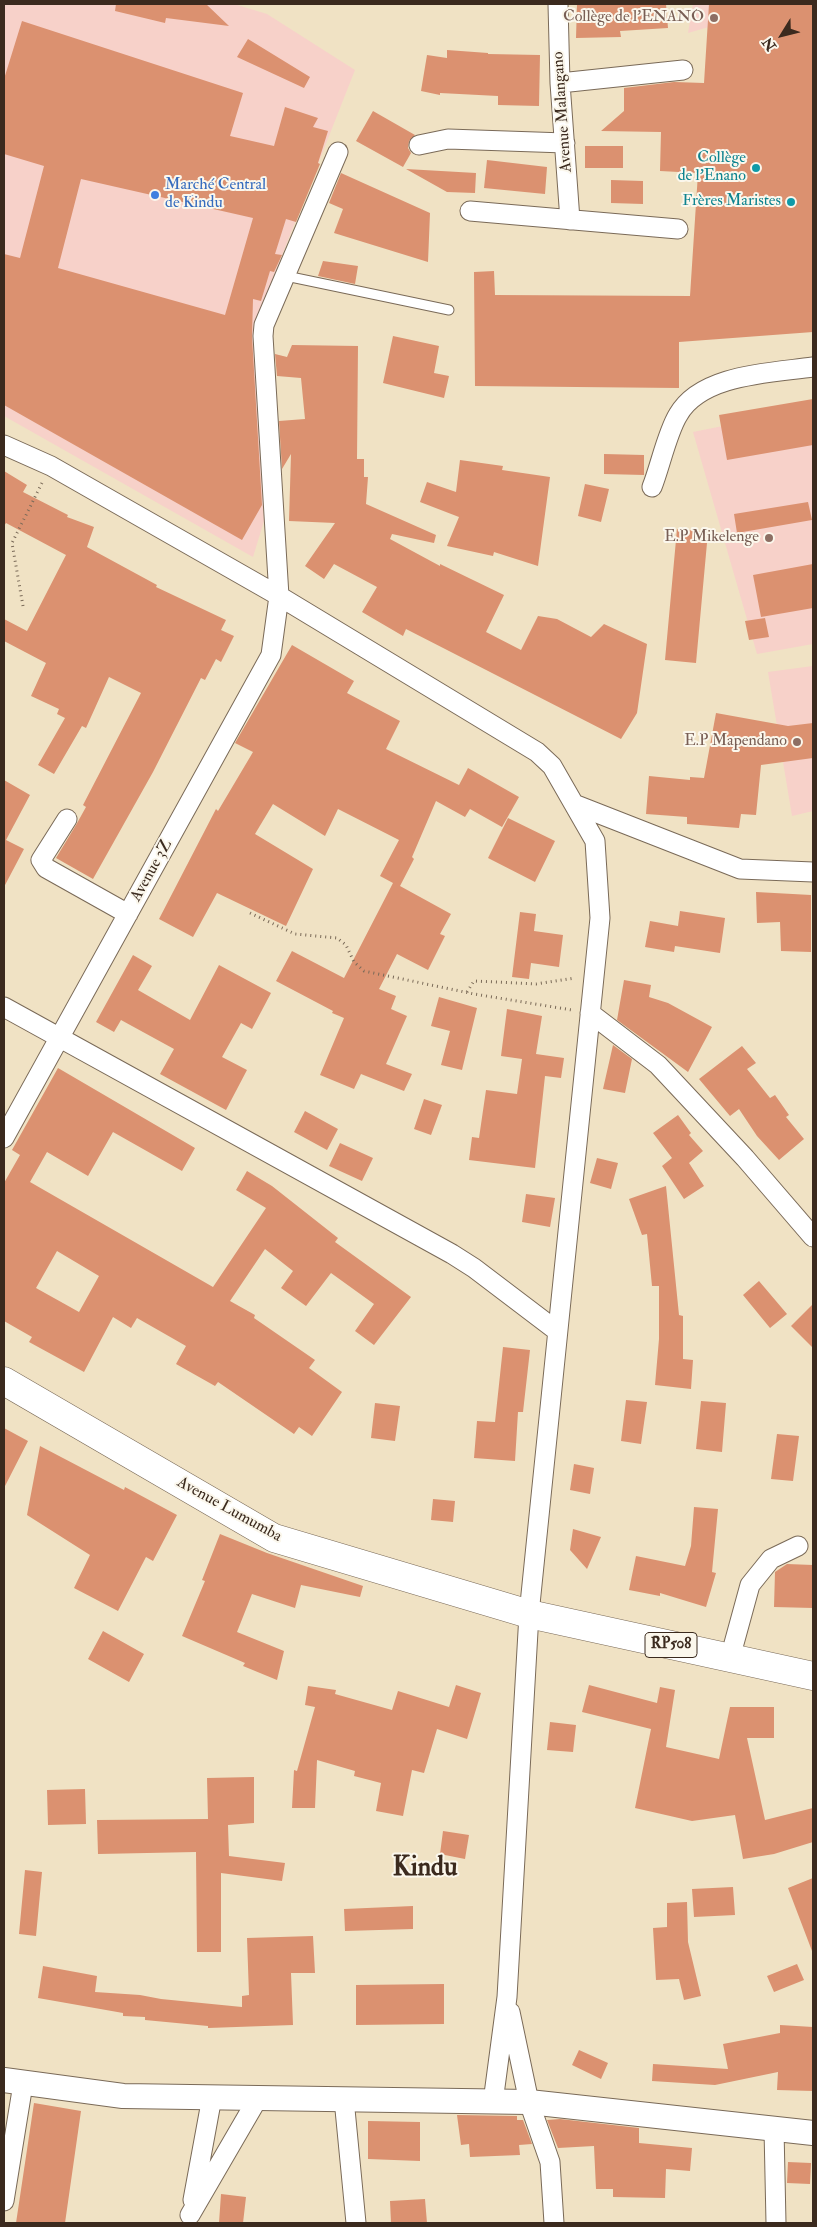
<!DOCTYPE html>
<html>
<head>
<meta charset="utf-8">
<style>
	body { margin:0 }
	#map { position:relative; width:817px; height:2227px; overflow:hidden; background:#f0e2c4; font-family:"IM FELL Double Pica",serif }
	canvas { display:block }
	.frame { position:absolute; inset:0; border:5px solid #3b2a1e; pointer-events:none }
	.north { position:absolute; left:757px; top:10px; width:50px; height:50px; -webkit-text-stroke:4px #fbf7ec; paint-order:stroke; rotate:234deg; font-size:14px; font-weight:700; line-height:20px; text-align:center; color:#3b2a1e }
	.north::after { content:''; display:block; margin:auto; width:18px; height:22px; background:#3b2a1e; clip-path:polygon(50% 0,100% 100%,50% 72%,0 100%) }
</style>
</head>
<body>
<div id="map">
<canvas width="817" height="2227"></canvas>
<div class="frame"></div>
<div class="north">N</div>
</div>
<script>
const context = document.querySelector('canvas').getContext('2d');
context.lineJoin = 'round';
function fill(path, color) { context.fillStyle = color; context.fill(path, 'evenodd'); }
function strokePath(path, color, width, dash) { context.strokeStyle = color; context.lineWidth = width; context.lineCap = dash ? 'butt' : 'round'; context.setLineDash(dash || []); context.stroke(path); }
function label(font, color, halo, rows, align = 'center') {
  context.font = font + ' "IM FELL Double Pica",serif'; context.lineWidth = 4; context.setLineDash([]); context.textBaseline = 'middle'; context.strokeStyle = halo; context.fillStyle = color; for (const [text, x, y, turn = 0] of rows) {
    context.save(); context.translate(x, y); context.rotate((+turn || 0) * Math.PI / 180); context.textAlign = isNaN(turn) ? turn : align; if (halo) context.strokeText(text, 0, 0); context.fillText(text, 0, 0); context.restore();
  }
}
fill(new Path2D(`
	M4 4H234L267 14 355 70 257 319 264 521 253 557 4 416Z
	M693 4H788L688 33Z
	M813 408V644L757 654 693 432Z
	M813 666V811L792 816 768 672Z`), '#f7d1c9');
fill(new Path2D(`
	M116 4H206L229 26 166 18 165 23 115 11Z
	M577 4H666L668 28 620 31 621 37 576 38Z
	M709 4H813V332L679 342V388L475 386 474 272 494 271 495 295 690 296 698 173 660 171 661 132 601 131 624 111V88L674 82 704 83Z
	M22 21 243 93 230 136 274 146 285 107 318 118 313 127 328 131 318 163 320 164 296 222 286 219 275 254 282 255 274 272 270 271 261 301 253 299 252 337 262 505 242 540 4 405V254L20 258 44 166 4 154V79ZM81 179 253 218 225 315 58 268Z
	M248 39 310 77 304 88 237 57Z
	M447 50 488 53V54L540 55 539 106 498 105V96L440 93V95L421 91 427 55 447 58Z
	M373 111 415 135 409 141 408 148 411 153 403 167 356 141Z
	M585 146H623V168H585Z
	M487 160 547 167 545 194 484 188Z
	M406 169 476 173 475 193 447 192Z
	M341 173 430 213 428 262 334 233 343 209 329 203Z
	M611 180 643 181V204L611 203Z
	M323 261 358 266 355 284 318 276Z
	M393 336 439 346 434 373 449 376 444 398 383 383Z
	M292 345 358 346 357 459H364V477H368L366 504 436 535 434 543 392 534 390 539 440 566V564L504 595 486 632 521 650 538 616 557 619 591 637 604 624 647 644 637 713 621 739 406 629 403 636 362 612 377 587 334 564 324 579 305 566 335 523 289 521 291 454 282 469 279 421 305 419 301 378 277 376 275 354 287 357Z
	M813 399V445L727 460 719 415Z
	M604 454 644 455V475L604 474Z
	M460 460 503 466 502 470 550 477 538 566 494 552 493 556 447 546 459 517 420 502 427 482 456 492Z
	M4 471 27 485 23 492 68 515 67 517 94 527 87 547 157 585 156 587 226 620 221 630 234 636 221 662 216 659 205 680 201 678 153 772 93 879 56 858 76 825 86 807 83 805 141 693 109 677 86 728 82 726 54 774 38 765 65 718 57 714 59 709 31 696 46 663 4 641V619L27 631 66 555 6 523 4 526Z
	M585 484 609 489 601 522 578 516Z
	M808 502 812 520 737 533 734 514Z
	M677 529 708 532 696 663 665 660Z
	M813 564V608L761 617 753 575Z
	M765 618 769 637 749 640 745 621Z
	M292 645 354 681 347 693 400 721 386 749 459 785 468 768 519 797 502 827 470 809 465 817 436 801 412 857 414 859 400 886 451 914 440 934 445 936 428 970 397 954 379 989 396 996 391 1009 407 1016 386 1064 412 1074 404 1091 361 1074 354 1089 320 1075 344 1018 332 1013 333 1011 276 981 292 951 344 978 393 883 380 876 399 840 338 809 325 836 273 804 255 834 313 869 286 926 217 893 193 937 159 919 216 809 218 811 253 752 235 743Z
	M716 713 788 726 813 723V758L761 765 756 815 741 814 739 828 687 824V817L646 814 649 776 690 780V777L704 778Z
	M4 780 30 795 6 840 24 849 4 887Z
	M508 818 555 841 535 882 488 858Z
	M756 892 811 895V952L781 951 780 922 757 923Z
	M680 911 725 918 720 953 675 946 674 952 645 947 650 921 678 926Z
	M520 912 536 914 534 931 563 935 559 967 531 963 529 979 512 977Z
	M133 955 152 966 138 990 190 1020 219 965 271 993 252 1029 241 1023 222 1057 247 1070 226 1110 160 1074 174 1049 121 1020 114 1032 96 1022Z
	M624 980 651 985 649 997 668 1003 712 1027 688 1072 617 1020Z
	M439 997 477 1008 462 1070 441 1065 450 1031 431 1026Z
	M507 1009 542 1016 536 1054 564 1058 561 1078 545 1076 535 1168 469 1160 472 1137 479 1138 486 1090 517 1094 522 1059 501 1056Z
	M613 1045 632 1059 625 1093 603 1089Z
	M742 1046 756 1063 747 1069 770 1098 775 1095 789 1115 786 1117 804 1139 779 1160 757 1136 739 1109 730 1116 699 1079Z
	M58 1068 195 1148 182 1171 113 1132 88 1176 47 1152 30 1182 213 1287 266 1208 236 1190 247 1171 272 1186 338 1238 335 1242 411 1297 374 1345 355 1331 374 1304 331 1273 306 1306 281 1288 293 1271 265 1249 230 1301 255 1315 254 1318 315 1360 309 1368 342 1392 312 1436 299 1427 294 1434 218 1382 215 1386 176 1364 186 1346 137 1318 131 1328 113 1317 84 1372 29 1342 32 1337 4 1321V1183L20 1155 12 1150ZM57 1251 99 1276 79 1312 36 1288Z
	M424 1099 442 1105 431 1135 414 1129Z
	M305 1111 338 1129 327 1150 294 1132Z
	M678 1115 691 1133 689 1135 703 1151 689 1163 704 1186 684 1199 662 1166 672 1158 653 1133Z
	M340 1143 373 1158 362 1181 329 1166Z
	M597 1158 618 1163 611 1189 590 1183Z
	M666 1186 679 1315 683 1316V1359L693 1360 691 1389 655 1385 659 1339V1286H652L647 1234 642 1235 629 1199Z
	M526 1194 555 1198 550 1227 522 1222Z
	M759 1281 787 1314 770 1328 743 1295Z
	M813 1304V1348L791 1326Z
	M503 1347 530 1350 523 1412H518L515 1461 474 1458 477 1421 495 1422Z
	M626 1400 647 1402 641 1444 621 1441Z
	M701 1401 726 1403 722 1452 696 1449Z
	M375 1403 400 1406 395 1441 371 1438Z
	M4 1428 28 1441 4 1488Z
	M777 1434 799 1436 793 1481 771 1479Z
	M40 1446 124 1490 125 1487 177 1515 153 1561 146 1557 118 1611 74 1588 90 1555 27 1515Z
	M574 1464 594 1468 590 1494 570 1490Z
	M433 1499 455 1501 453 1522 431 1520Z
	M694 1507 718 1509 712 1572 716 1573 706 1607 660 1593V1596L629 1590 636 1556 685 1566 691 1546Z
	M573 1529 601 1537 587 1569 570 1550Z
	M220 1534 267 1553 363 1586 360 1597 301 1585 295 1608 252 1594 237 1632 284 1651 277 1680 243 1666 245 1663 182 1636 205 1581 202 1580Z
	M787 1564 813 1565V1608L774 1607 775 1572Z
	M103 1631 144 1654 129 1682 88 1659Z
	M456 1685 481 1693 467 1739 437 1729 424 1773 412 1770 403 1816 376 1811 381 1783 354 1776 355 1771 317 1760 315 1808H292L294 1770 297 1771 315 1707 305 1705 308 1686 336 1690 335 1694 392 1710 398 1691 449 1707Z
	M589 1685 657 1703 660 1687 675 1690 666 1747 719 1759 730 1707H774V1738H747L765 1820 813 1808V1842L774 1854 743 1859 735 1815 692 1821 635 1808 651 1729 582 1712Z
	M550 1722 576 1725 573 1752 547 1750Z
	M254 1777V1823L228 1825 229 1856 285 1863 282 1881 221 1873V1952H197L196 1852 98 1854 97 1820 208 1819 207 1778Z
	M85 1789 86 1824 48 1825 47 1790Z
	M443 1831 469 1835 465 1859 440 1854Z
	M25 1870 42 1872 36 1936 19 1934Z
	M813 1878V1951H812L788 1888Z
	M733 1887 735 1915 694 1917 692 1889Z
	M687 1902 688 1942 701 1996 684 2000 679 1979 656 1980 653 1928 667 1927V1903Z
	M413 1906V1929L345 1931 344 1909Z
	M313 1936 315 1973H291L293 2025 208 2028V2026L145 2020V2017L123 2016V2013L38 1998 43 1966 97 1976 95 1992 140 1995 161 1999 242 2007V1996L249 1995 247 1938Z
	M797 1964 804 1980 774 1992 767 1976Z
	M444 1984V2024L356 2025V1985Z
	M780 2025 813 2027V2091L777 2090 778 2072 715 2085 652 2081 653 2064 728 2069 723 2044 780 2033Z
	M579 2050 608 2063 601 2079 572 2065Z
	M34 2103 81 2111 65 2223H16Z
	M457 2115 517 2116V2120H523L532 2144 519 2145 520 2155 470 2157 469 2144 461 2145Z
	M560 2119 639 2128V2143L692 2148 690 2171 666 2169 665 2198 613 2197V2189H596L594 2146 558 2148 547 2120Z
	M368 2121 420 2122V2161L368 2159Z
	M788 2162 811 2163 810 2184 787 2183Z
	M221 2194 246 2197 243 2223H219Z
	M425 2199 427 2223H391L390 2201Z`), '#db9170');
const service = new Path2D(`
	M286 276 449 310`);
const minor = new Path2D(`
	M558 4 560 83 570 220
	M560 83 683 70
	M419 145 448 139 565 143
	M470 211 678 229
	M4 445 51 466 279 596 537 752 552 766 595 841 600 918 529 1614 507 1997 493 2102
	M652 487C660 467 667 433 678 415 701 374 771 373 813 367
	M574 804 740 869 813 872
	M67 819 41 860 46 868 128 914
	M4 1007 452 1254 474 1268 557 1331
	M590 1013 658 1065 745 1158 813 1237
	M4 1138 271 655 279 596 263 336 264 325 338 152
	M730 1658 750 1585 771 1559 798 1546
	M510 2012 529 2102 550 2162 554 2223
	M344 2099 356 2223
	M774 2129 776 2223
	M193 2200 212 2097
	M4 2201 23 2084
	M190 2215 258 2098`);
const tertiary = new Path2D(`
	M4 2080 123 2096 529 2102 813 2133`);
const primary = new Path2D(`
	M4 1381 274 1538 529 1614 813 1676`);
strokePath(service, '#7a6a58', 11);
strokePath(minor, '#7a6a58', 21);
strokePath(tertiary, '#7a6a58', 26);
strokePath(primary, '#7a6a58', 29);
strokePath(new Path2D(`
	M23 606 12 543 42 483
	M250 913 295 934 337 938 346 945 354 962 364 971 474 994 572 1010
	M467 992 474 981 536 984 575 978`), '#7a6a58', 3, [1, 4]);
strokePath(service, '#fff', 9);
strokePath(minor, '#fff', 19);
strokePath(tertiary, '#fff', 24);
strokePath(primary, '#fff', 28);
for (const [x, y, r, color] of [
	[714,18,5,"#8d6e63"],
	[756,168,5,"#0f9aa8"],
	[155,195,5,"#3f7fe0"],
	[791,202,5,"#0f9aa8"],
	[769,538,5,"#8d6e63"],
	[797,742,5,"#8d6e63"]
]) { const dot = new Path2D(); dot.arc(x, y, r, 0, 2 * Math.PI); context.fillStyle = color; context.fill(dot); strokePath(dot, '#fbf7ec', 2); }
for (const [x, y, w] of [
	[671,1645,52]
]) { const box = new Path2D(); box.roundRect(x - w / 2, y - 12.5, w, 25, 4); context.fillStyle = '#fbf7ec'; context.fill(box); strokePath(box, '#3b2a1e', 1); }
label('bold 15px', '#3b2a1e', null, [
	["RP508",671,1645]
]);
label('16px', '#785e54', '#fbf7ec', [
	["Collège de l'ENANO",704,18],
	["E.P Mikelenge",759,538],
	["E.P Mapendano",787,742]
], 'right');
label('16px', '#3b2a1e', '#fbf7ec', [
	["Avenue Malangano",563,112,-94],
	["Avenue 3Z",152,871,-61],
	["Avenue Lumumba",229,1510,29]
]);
label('16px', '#0d838f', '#fbf7ec', [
	["Collège",746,159],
	["de l'Enano",746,177],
	["Frères Maristes",781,202]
], 'right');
label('16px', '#366cbe', '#fbf7ec', [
	["Marché Central",165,186],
	["de Kindu",165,204]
], 'left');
label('bold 26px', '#3b2a1e', '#fbf7ec', [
	["Kindu",425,1869]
]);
</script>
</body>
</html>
